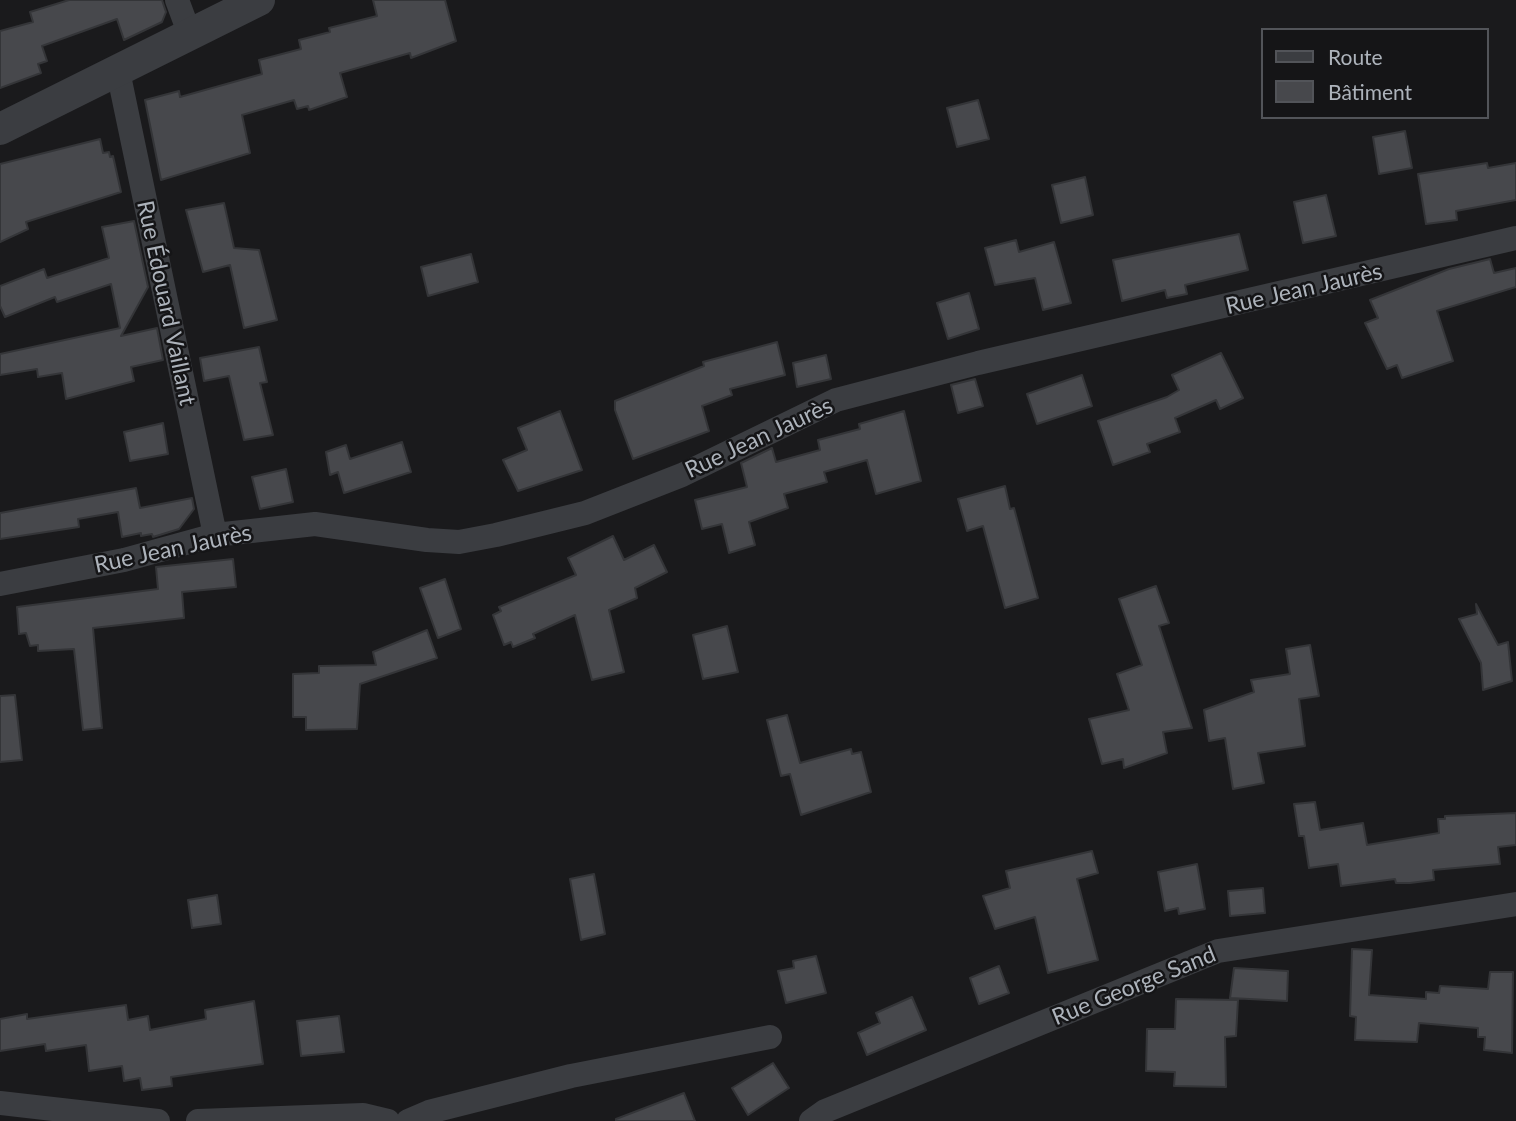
<!DOCTYPE html>
<html>
<head>
<meta charset="utf-8">
<style>
	body { margin:0 }
	#map { position:relative; width:1516px; height:1121px; overflow:hidden; background:#1a1a1c; font-family:Lato,sans-serif }
	canvas { display:block }
	.legend { position:absolute; left:1261px; top:28px; width:228px; height:91px; box-sizing:border-box; background:#151517; border:2px solid #525459; margin:0; padding:9px 12px; list-style:none; font-size:21px; color:#adb3bb }
	.legend li { display:flex; align-items:center; gap:14px; height:35px }
	.legend b { width:35px; border:2px solid #525459 }
</style>
</head>
<body>
<div id="map">
<canvas width="1516" height="1121"></canvas>
<ul class="legend">
<li><b style="height:9px;background:#3b3d41"></b>Route</li>
<li><b style="height:19px;background:#47484c"></b>Bâtiment</li>
</ul>
</div>
<script>
const context = document.querySelector('canvas').getContext('2d');
context.lineJoin = 'round';
function fill(path, color) { context.fillStyle = color; context.fill(path, 'evenodd'); }
function strokePath(path, color, width, dash) { context.strokeStyle = color; context.lineWidth = width; context.lineCap = dash ? 'butt' : 'round'; context.setLineDash(dash || []); context.stroke(path); }
function label(font, color, halo, rows, align = 'center') {
  context.font = font + ' Lato,sans-serif'; context.lineWidth = 5; context.setLineDash([]); context.textBaseline = 'middle'; context.strokeStyle = halo; context.fillStyle = color; for (const [text, x, y, turn = 0] of rows) {
    context.save(); context.translate(x, y); context.rotate((+turn || 0) * Math.PI / 180); context.textAlign = isNaN(turn) ? turn : align; if (halo) context.strokeText(text, 0, 0); context.fillText(text, 0, 0); context.restore();
  }
}
const building = new Path2D(`
	M69 0H162L166 12 162 22 124 40 117 19 42 46 47 61 38 64 41 73 0 88V31L33 22 30 12Z
	M373 0H445L456 41 411 58 410 53 340 73 347 97 309 110 308 106 297 109 294 100 242 115 250 153 161 180 145 100 179 91 180 97 262 74 259 60 301 49 299 40 330 32 329 28 377 16Z
	M978 100 989 139 957 147 947 108Z
	M1405 131 1412 168 1379 174 1373 137Z
	M100 139 103 153 109 152 110 157 113 156 121 192 26 222 28 229 0 242V164Z
	M1487 163 1488 168 1516 163V200L1456 211 1457 220 1426 224 1418 174Z
	M1085 177 1093 215 1061 223 1052 185Z
	M1326 195 1336 236 1303 243 1294 202Z
	M224 203 234 248 259 250 277 320 244 328 230 265 203 272 186 210Z
	M134 221 148 287 121 336 157 328 163 360 131 367 134 381 66 399 62 373 38 377 37 369 0 375V354L120 328 111 284 57 302 55 297 5 317 0 306V286L44 269 47 278 109 258 102 227Z
	M1239 234 1248 270 1185 285 1187 294 1167 298 1165 290 1122 301 1113 260Z
	M1016 240 1019 252 1054 242 1071 303 1043 310 1035 278 995 285 985 248Z
	M471 254 478 282 428 296 421 267Z
	M1490 259 1494 273 1516 268V287L1437 311 1453 361 1402 378 1397 365 1387 369 1365 323 1378 318 1370 300 1449 269Z
	M969 293 979 329 948 339 937 303Z
	M777 342 785 375 730 389 732 395 702 406 709 431 633 459 615 410V401L704 366 703 362Z
	M259 347 267 382 260 383 273 435 244 440 229 376 204 381 200 358Z
	M1221 353 1243 398 1220 409 1216 400 1175 418 1180 432 1147 444 1150 452 1113 465 1098 421 1167 397 1179 390 1172 375Z
	M826 355 831 379 797 387 793 363Z
	M1082 375 1092 406 1037 424 1027 394Z
	M975 379 983 406 958 413 951 385Z
	M560 411 582 470 518 491 503 460 527 450 518 428Z
	M904 411 921 481 876 494 867 460 824 472 827 482 784 494 788 508 749 522 755 545 729 553 722 524 702 529 695 500 747 487 741 463 772 448 776 462 820 450 818 440 856 430 860 429 859 424Z
	M163 423 168 454 130 461 124 432Z
	M402 442 411 472 344 493 338 472 330 475 326 452 346 445 350 459Z
	M286 469 293 502 260 509 252 477Z
	M1005 486 1010 509 1014 508 1038 598 1005 608 983 526 967 531 958 499Z
	M136 488 140 508 192 498 194 509 179 529 153 537 152 534 141 536V533L122 537 118 512 78 519 79 527 0 539V513Z
	M613 536 624 560 654 545 667 572 635 588 637 598 609 610 624 672 592 680 575 615 533 634 535 638 513 647 511 642 504 645 493 615 501 611 499 607 576 575 568 558Z
	M233 559 236 587 182 592 184 618 93 628 102 728 83 730 74 649 38 651V645L30 646 26 633 19 634 17 607 158 589 156 567Z
	M445 579 461 629 438 638 420 588Z
	M1156 586 1169 623 1159 626 1192 728 1163 732 1167 753 1124 768 1123 759 1102 764 1089 719 1129 710 1117 674 1142 665 1119 599Z
	M1476 604 1498 645 1508 642 1512 681 1483 690 1481 663 1459 619 1477 614Z
	M727 626 738 672 703 679 693 635Z
	M427 630 437 658 360 684 357 729 306 730V717H293V674L319 673V666L376 665 373 652Z
	M1310 645 1319 696 1299 699 1305 746 1258 753 1264 783 1233 789 1225 738 1209 741 1204 710 1254 692 1251 680 1290 674 1286 649Z
	M15 695 22 760 0 762V696Z
	M787 715 800 763 851 749 852 754 861 752 871 792 801 815 790 774 781 776 767 720Z
	M1315 802 1320 830 1363 823 1367 845 1439 833 1438 819H1445V816L1516 813V845L1498 847 1500 864 1433 870 1434 880 1410 883H1396L1395 879 1341 886 1338 864 1309 868 1304 836H1299L1294 804Z
	M1092 851 1098 873 1077 879 1098 960 1048 973 1035 917 995 929 983 896 1010 888 1006 871Z
	M1197 864 1205 909 1179 914 1178 908 1165 911 1158 872Z
	M594 874 605 934 581 940 570 879Z
	M1263 888 1265 913 1230 916 1228 891Z
	M217 895 221 924 192 928 188 900Z
	M1352 949 1372 950 1369 995 1426 999V992L1439 993 1440 986 1488 989 1490 972H1513L1512 1053 1484 1050 1485 1037H1478V1028L1419 1023 1417 1042 1355 1040 1356 1017 1350 1016Z
	M816 956 826 993 786 1003 778 971 794 968 793 961Z
	M999 966 1009 993 979 1004 970 978Z
	M1234 968 1288 971 1287 1001 1230 998Z
	M912 997 926 1030 867 1055 858 1033 880 1023 876 1013Z
	M1176 999 1238 1000 1236 1036 1225 1037 1226 1087 1174 1086 1175 1072 1146 1071 1147 1029H1175Z
	M254 1001 263 1064 171 1077 172 1086 142 1090 140 1078 124 1081 122 1066 89 1071 86 1045 46 1051 45 1044 0 1051V1019L27 1014V1019L126 1005 128 1020 148 1016 150 1030 206 1019 205 1010Z
	M339 1016 344 1052 301 1056 297 1021Z
	M773 1063 789 1088 748 1115 732 1088Z
	M684 1093 695 1121H616V1119Z`);
fill(building, '#47484c');
strokePath(building, '#343538', 2);
strokePath(new Path2D(`
	M177 0 190 35
	M118 71 215 535
	M0 584 124 560 215 535 315 524 427 540 459 542 496 535 585 513 682 475 836 400 978 363 1516 238
	M0 1103 158 1121
	M198 1121 363 1115 388 1121
	M408 1121 429 1112 571 1076 770 1037
	M811 1121 825 1111 1218 951 1516 904`), '#3b3d41', 24);
strokePath(new Path2D(`
	M0 129 259 0`), '#3b3d41', 32);
label('23px', '#adb3bb', '#151517', [
	["Rue Jean Jaurès",1304,289,-13],
	["Rue Édouard Vaillant",166,303,78],
	["Rue Jean Jaurès",759,438,-25],
	["Rue Jean Jaurès",173,549,-12],
	["Rue George Sand",1134,986,-22]
]);
</script>
</body>
</html>
